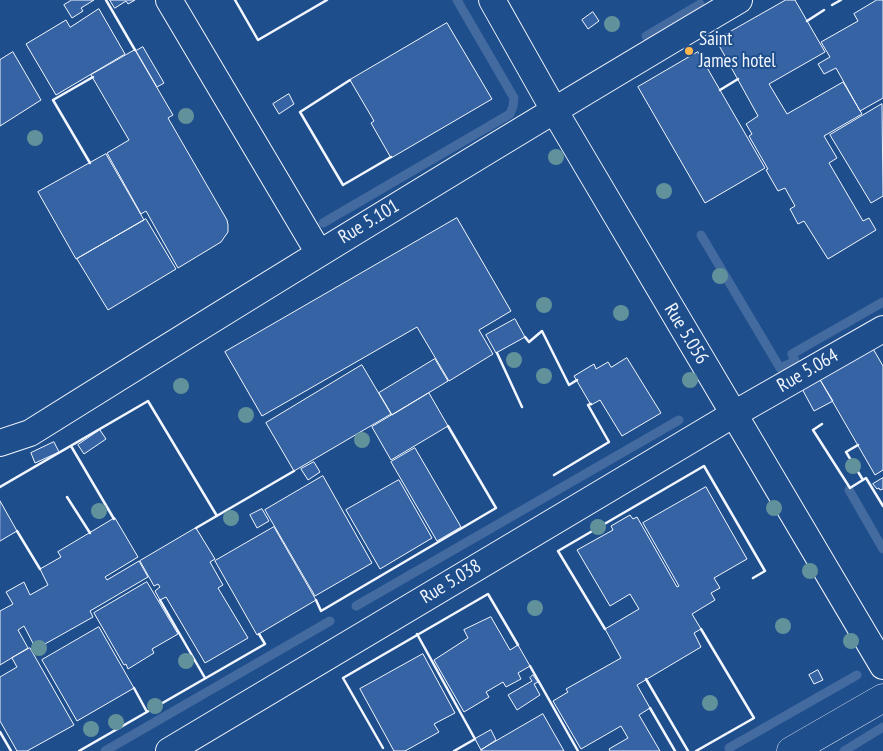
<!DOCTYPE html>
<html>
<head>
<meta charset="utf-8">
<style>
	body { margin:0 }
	canvas { display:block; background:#1f4e8c }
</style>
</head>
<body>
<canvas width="883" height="751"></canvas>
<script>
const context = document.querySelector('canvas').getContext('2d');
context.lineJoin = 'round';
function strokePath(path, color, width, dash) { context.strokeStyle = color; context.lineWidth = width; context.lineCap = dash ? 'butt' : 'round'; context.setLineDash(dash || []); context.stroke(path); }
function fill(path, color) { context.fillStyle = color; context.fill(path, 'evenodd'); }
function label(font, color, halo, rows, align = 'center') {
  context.font = font + ' "PT Sans Narrow",sans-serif'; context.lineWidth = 4; context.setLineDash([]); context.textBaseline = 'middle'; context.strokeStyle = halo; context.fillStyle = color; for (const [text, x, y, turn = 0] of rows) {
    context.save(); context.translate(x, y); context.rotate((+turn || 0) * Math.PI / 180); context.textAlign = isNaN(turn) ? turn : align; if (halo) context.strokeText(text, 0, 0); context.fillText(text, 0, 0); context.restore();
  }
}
strokePath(new Path2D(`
	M646 36 700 4
	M323 223 510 114 513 106 514 98 457 0
	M701 235 780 368 795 361 792 354 883 302
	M849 490 883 549
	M356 606 679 420
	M729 748 857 675
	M105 751 330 621
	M844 751 883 727`), '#446ba0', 9);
const building = new Path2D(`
	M72 0H94L81 8 83 11 72 18 64 5Z
	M110 0H135L128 4 126 1 115 8Z
	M786 0H795L825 52 769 84 787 114 843 82 862 114 824 136 837 158 829 163 863 221 869 218 876 230 828 259 804 221 798 224 790 209 795 206 785 188 778 191 766 170 768 169 749 136 752 134 746 124 758 116 716 40Z
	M877 0H883V98L860 111 836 68 824 74 818 64 830 57 821 42 858 21 854 14Z
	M99 9 125 54 56 95 26 44 66 20 70 27Z
	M593 12 599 21 588 29 582 20Z
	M447 23 492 99 391 158 371 123 374 121 350 80Z
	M143 47 164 83 157 87 136 51Z
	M135 50 173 115 168 118 227 220 228 225V232L221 242 178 268 146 211 141 214 107 153 129 140 91 75Z
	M13 52 41 100 0 126V60Z
	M698 52 765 168 705 203 638 87Z
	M289 94 294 104 279 114 273 104Z
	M882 104 883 196 871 203 830 135Z
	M106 154 144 220 76 259 38 192Z
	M457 218 511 311 479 330 493 354 449 381 417 327 262 416 225 352Z
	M146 219 176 269 108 310 77 259Z
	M515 319 525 337 496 353 486 335Z
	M872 347 883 366V470L875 475 819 378Z
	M627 358 661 413 622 436 600 400 591 405 574 376 594 364 596 369 608 362 611 367Z
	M435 359 448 381 392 415 379 393Z
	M362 365 391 414 294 471 266 423Z
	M819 378 833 401 814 411 801 387Z
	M429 393 448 426 391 460 372 427Z
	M100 430 106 439 84 454 78 445Z
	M54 442 59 452 35 463 31 453Z
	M415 448 461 527 437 541 391 462Z
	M314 462 320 472 308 480 301 469Z
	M323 476 372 563 315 596 265 510Z
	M883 478V489L880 490 879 488 877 489 873 484Z
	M399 480 432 538 380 569 346 510Z
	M706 487 747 559 714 578 720 588 711 593 715 600 692 614 701 629 694 633 701 647 637 685 650 708 639 715 660 751H610L609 749 628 738 621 726 581 749 553 701 568 692 566 689 621 658 605 629 639 609 630 594 610 606 577 550 613 530 611 526 630 515 633 519 637 517 677 587 679 586 643 523Z
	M0 501 17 531 0 541Z
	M262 509 269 521 257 528 250 515Z
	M115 518 138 557 105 577 107 580 139 561 148 577 90 611 93 617 36 649 24 626 18 630 28 648 0 665V611L13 604 6 592 24 582 30 595 48 585 40 569 61 557 58 552Z
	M274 527 316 600 257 635 215 561Z
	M196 528 215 559 210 562 223 585 218 588 248 638 205 663 166 597 160 600 155 591 160 587 158 584 154 586 140 561Z
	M147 582 178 634 152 649 154 653 128 669 126 664 124 665 94 613Z
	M491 617 510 650 518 645 530 666 518 673 521 679 506 687 503 682 486 692 489 697 464 712 434 660 468 638 464 630Z
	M99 627 134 688 77 721 42 660Z
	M30 648 74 725 27 751H17L0 721V677L17 667 12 658Z
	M423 654 455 713 434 724 439 732 405 751H394L360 689Z
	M818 670 823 680 814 684 809 675Z
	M533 675 538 682 534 684 540 695 517 710 508 695 532 681 530 678Z
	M543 714 564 751H481V750Z
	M491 730 496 740 481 750 475 739Z`);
fill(building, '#3563a3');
strokePath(building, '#f2f6ff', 1);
const minor = new Path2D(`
	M169 0 319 253
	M492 0 554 110 883 666
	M0 443 30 433C265 286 501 141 739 0
	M169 751 734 414 883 329`);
const tertiary = new Path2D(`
	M791 751 883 698`);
strokePath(minor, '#f2f6ff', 28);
strokePath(tertiary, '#f2f6ff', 29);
strokePath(minor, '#1f4e8c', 26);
strokePath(tertiary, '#1f4e8c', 28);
strokePath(new Path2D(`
	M106 0 135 50
	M235 0 258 40 327 0
	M832 5 841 0
	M807 21 824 10
	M350 80 300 112 343 185 391 157
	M720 90 738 79
	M90 163 53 100 93 77
	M525 337 529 342 542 331 569 385 577 380
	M497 353 522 407
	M822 424 813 430 850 488 866 478 883 506
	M858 445 846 452 863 480
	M71 446 114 519
	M554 475 609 442 588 405 591 404
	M0 487 148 401 217 516
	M67 497 90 533
	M196 528 294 471
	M17 531 40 569
	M160 600 205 678
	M316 600 321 611 496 508 448 426
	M605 629 558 551 704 466 765 571 753 578
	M417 634 475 739 454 751
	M530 666 578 751
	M646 679 688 751
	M134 688 147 712
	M650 708 675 751
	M0 732 11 751
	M383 748 343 678 488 594 518 645
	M79 751 265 644 259 634
	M696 751 754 718 701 629`), '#f2f6ff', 2.5);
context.fillStyle = '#61919a';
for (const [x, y] of [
	[612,24],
	[186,116],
	[35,138],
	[556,157],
	[664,191],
	[720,276],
	[544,305],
	[621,313],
	[514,360],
	[544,376],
	[690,380],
	[181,386],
	[246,415],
	[362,440],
	[853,466],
	[774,508],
	[99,511],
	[231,518],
	[598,527],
	[810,571],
	[535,608],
	[783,626],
	[851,641],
	[39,648],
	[186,661],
	[710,703],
	[155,706],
	[116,722],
	[91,729]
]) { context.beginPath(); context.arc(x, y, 8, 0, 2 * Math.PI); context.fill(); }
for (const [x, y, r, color] of [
	[689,51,5,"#ffb74d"]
]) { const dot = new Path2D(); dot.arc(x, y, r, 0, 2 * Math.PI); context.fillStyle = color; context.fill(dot); strokePath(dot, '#1f4e8c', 2); }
label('19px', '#f2f6ff', '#1f4e8c', [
	["Saint",699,40],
	["James hotel",699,62]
], 'left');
label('19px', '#f2f6ff', '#1f4e8c', [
	["Rue 5.101",369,222,-31],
	["Rue 5.056",686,334,59],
	["Rue 5.064",808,371,-30],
	["Rue 5.038",451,582,-31]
]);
</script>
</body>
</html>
